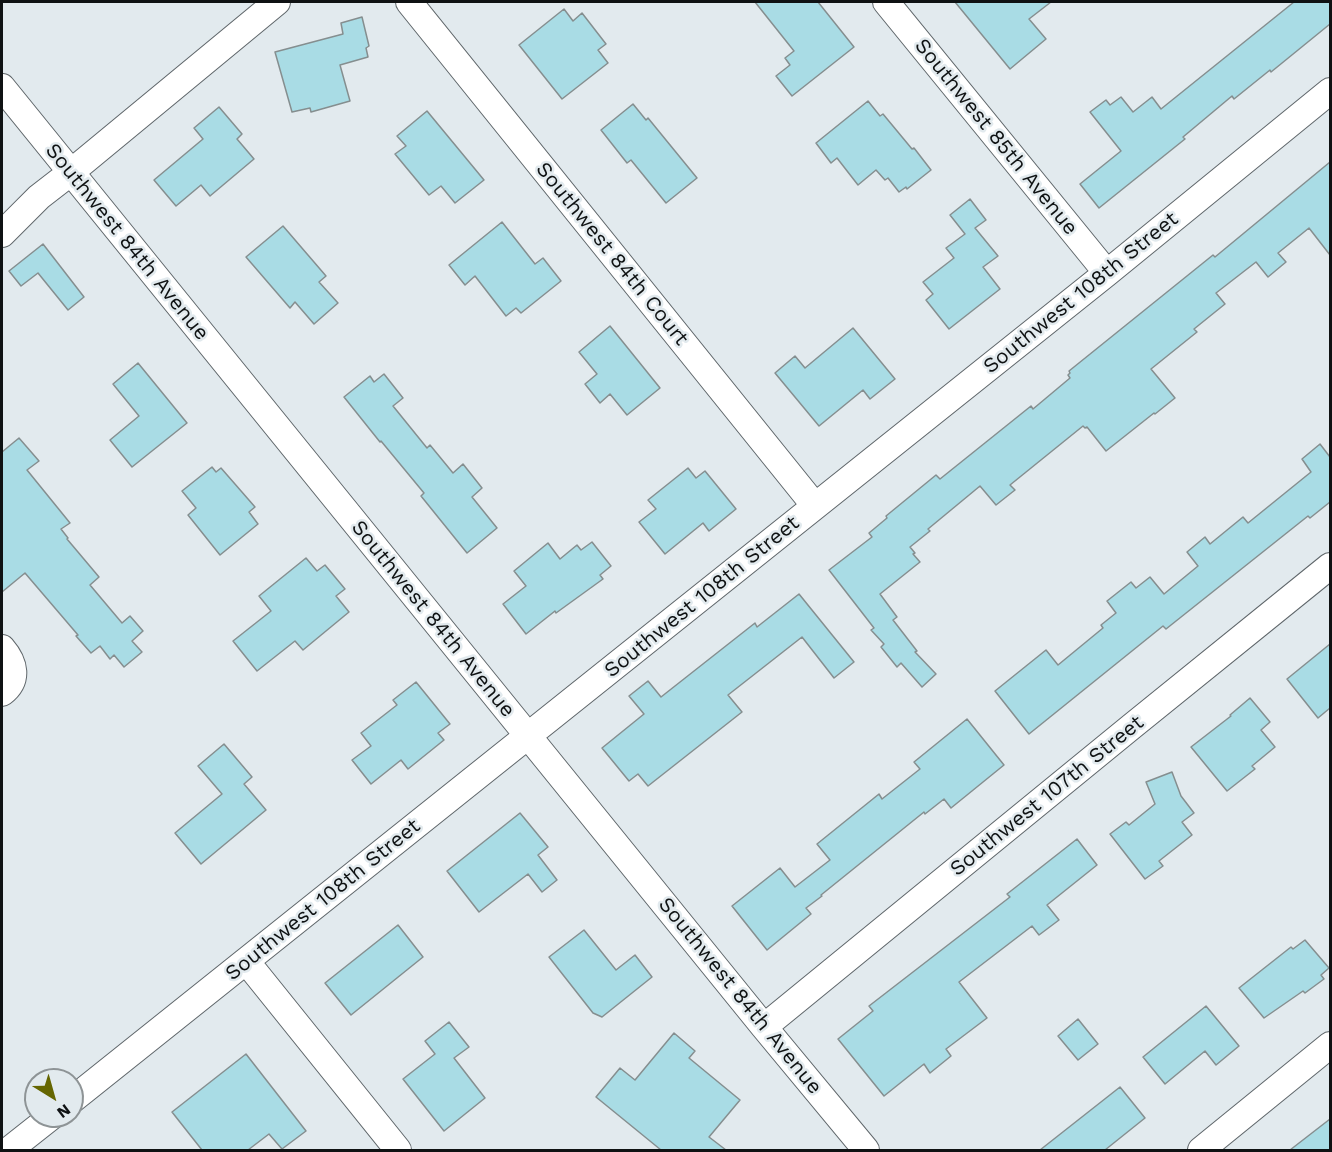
<!DOCTYPE html>
<html>
<head>
<meta charset="utf-8">
<style>
	body { margin:0 }
	#map { position:relative; width:1332px; height:1152px; overflow:hidden; background:#e2eaee; font-family:"Work Sans",sans-serif }
	canvas { display:block }
	.frame { position:absolute; inset:0; border:3px solid #0f1213; pointer-events:none }
	.north { position:absolute; left:24px; top:1068px; width:60px; height:60px; box-sizing:border-box; background:#e2eaee; border:2px solid #8e9496; border-radius:50%; rotate:143deg; font-size:16px; font-weight:700; line-height:24px; text-align:center; color:#0f1213 }
	.north::after { content:''; display:block; margin:auto; width:21px; height:27px; background:#656601; clip-path:polygon(50% 0,100% 100%,50% 72%,0 100%) }
</style>
</head>
<body>
<div id="map">
<canvas width="1332" height="1152"></canvas>
<div class="frame"></div>
<div class="north">N</div>
</div>
<script>
const context = document.querySelector('canvas').getContext('2d');
context.lineJoin = 'round';
function fill(path, color) { context.fillStyle = color; context.fill(path, 'evenodd'); }
function strokePath(path, color, width, dash) { context.strokeStyle = color; context.lineWidth = width; context.lineCap = dash ? 'butt' : 'round'; context.setLineDash(dash || []); context.stroke(path); }
function label(font, color, halo, rows, align = 'center') {
  context.font = font + ' "Work Sans",sans-serif'; context.lineWidth = 5; context.setLineDash([]); context.textBaseline = 'middle'; context.strokeStyle = halo; context.fillStyle = color; for (const [text, x, y, turn = 0] of rows) {
    context.save(); context.translate(x, y); context.rotate((+turn || 0) * Math.PI / 180); context.textAlign = isNaN(turn) ? turn : align; if (halo) context.strokeText(text, 0, 0); context.fillText(text, 0, 0); context.restore();
  }
}
const building = new Path2D(`
	M755 2H818L854 47 792 96 776 76 790 65 785 58 794 51Z
	M955 2H1051L1029 19 1046 39 1010 69Z
	M1294 2H1330V24L1271 72 1270 70 1234 99 1232 96 1183 137 1185 139 1099 208 1080 184 1121 151 1090 112 1106 100 1110 105 1121 97 1133 112 1152 97 1161 109Z
	M564 9 573 21 582 13 606 44 598 50 608 63 562 99 519 45Z
	M362 17 369 46 366 48 368 57 340 65 350 101 311 112 310 108 292 112 275 52 343 34 341 23Z
	M868 101 880 116 883 114 912 149 914 148 931 170 907 189 906 187 899 192 888 178 885 180 876 170 858 185 837 158 831 163 816 143Z
	M633 104 646 120 648 118 697 178 666 203 631 160 627 163 601 130Z
	M219 107 242 134 237 139 254 159 210 196 201 185 176 206 154 180 203 139 194 128Z
	M427 111 484 180 455 203 441 186 429 195 395 154 406 146 397 136Z
	M1330 162V255L1309 228 1278 253 1286 262 1268 277 1256 262 1216 293 1225 304 1194 329 1197 332 1151 369 1175 398 1155 414 1154 413 1106 451 1087 427 1085 428 1083 426 1010 485 1015 490 996 505 980 486 928 529 930 531 910 547 915 553 913 554 920 562 880 594 897 617 893 620 917 651 915 652 936 674 922 687 901 663 897 667 881 647 884 644 871 630 874 628 829 570 872 537 869 533 887 518 886 516 936 475 940 479 1031 406 1033 409 1070 378 1068 375 1070 373 1069 371 1213 255 1215 257Z
	M970 199 986 220 975 228 998 256 983 267 1000 289 949 329 926 300 933 294 923 282 954 258 946 248 965 234 950 215Z
	M502 222 535 264 543 258 561 281 521 313 516 308 506 316 475 276 465 285 449 265Z
	M283 226 326 276 319 282 338 303 314 324 295 302 290 308 246 257Z
	M43 244 84 297 68 310 38 273 21 286 9 271Z
	M610 326 660 388 627 415 610 394 600 403 585 384 597 374 579 352Z
	M853 328 895 379 870 399 863 390 819 426 775 373 795 356 805 368Z
	M138 363 187 423 132 467 110 440 139 416 113 384Z
	M384 374 403 398 393 406 427 448 430 445 453 473 463 464 482 488 472 497 497 528 467 553 421 496 424 493 381 441 380 442 344 397 370 376 374 382Z
	M19 438 39 461 27 470 70 523 61 529 68 538 67 539 99 577 90 585 122 623 130 616 143 631 132 641 142 652 124 667 114 655 110 659 100 646 91 653 76 636 78 635 25 573 2 592V452Z
	M1320 444 1330 457V502L1310 518 1308 516 1166 629 1163 626 1029 734 995 691 1046 650 1058 665 1103 628 1101 625 1116 613 1107 601 1131 582 1136 588 1150 577 1164 594 1198 566 1187 552 1205 537 1210 544 1243 517 1248 523 1311 472 1302 459Z
	M212 467 216 472 221 468 255 507 249 512 258 524 220 555 188 515 196 508 182 491Z
	M688 468 696 478 705 471 736 509 709 531 703 523 665 554 639 522 656 509 648 500Z
	M592 542 611 566 600 575 603 579 556 613 555 611 526 634 503 604 526 586 514 571 548 543 560 559 577 545 581 550Z
	M306 558 317 571 325 565 345 589 336 596 349 612 303 650 295 641 257 671 233 641 271 611 259 596Z
	M799 594 854 662 834 678 802 637 728 695 742 712 648 786 638 774 629 781 602 748 644 714 629 696 648 681 661 697 755 623 757 627Z
	M1330 644V708L1318 718 1287 679Z
	M416 682 450 724 438 733 444 740 408 769 401 760 371 784 352 760 371 746 361 733 397 705 393 700Z
	M1250 698 1270 722 1261 730 1275 747 1252 766 1255 769 1227 791 1191 747 1231 716 1230 715Z
	M967 719 1004 765 951 808 944 799 925 814 924 812 821 895 822 896 806 908 811 914 767 950 732 906 780 868 795 887 830 860 817 844 879 794 882 799 920 769 914 762Z
	M224 744 252 777 244 784 266 810 201 864 175 833 222 794 198 766Z
	M1172 772 1181 796 1194 813 1182 822 1192 835 1159 861 1163 866 1145 879 1110 834 1126 822 1129 825 1155 804 1146 782Z
	M520 813 548 847 538 855 557 880 542 892 528 874 479 912 447 871Z
	M1077 839 1097 865 1047 905 1059 920 1039 935 1032 926 959 982 987 1018 946 1049 951 1056 930 1073 924 1064 884 1096 838 1039 873 1011 869 1006 1010 897 1007 894Z
	M398 925 423 957 351 1015 325 983Z
	M584 930 616 970 635 955 652 977 602 1017 593 1013 549 957Z
	M1305 940 1329 968 1321 975 1324 979 1305 993 1303 991 1264 1018 1239 988 1291 947 1293 949Z
	M1206 1006 1239 1046 1216 1065 1205 1051 1165 1084 1143 1057Z
	M1078 1019 1098 1044 1078 1060 1058 1036Z
	M449 1022 469 1047 454 1058 485 1098 444 1131 403 1079 435 1054 425 1041Z
	M674 1033 695 1051 689 1058 740 1100 709 1137 726 1150H661L596 1097 620 1068 635 1080Z
	M246 1054 306 1131 282 1149 269 1134 248 1150H202L172 1112Z
	M1120 1087 1145 1118 1105 1150H1040Z
	M1330 1119V1150H1290Z`);
fill(building, '#a9dce5');
strokePath(building, '#858e8f', 1.5);
const street = new Path2D(`
	M409 2 815 506
	M886 2 1107 273
	M2 87 764 1027 866 1150
	M2 234 39 197 70 173 277 2
	M2 648C15 663 19 680 2 693
	M246 961 398 1150
	M764 1027 1131 727 1330 566
	M72 1100 1107 273 1330 91
	M9 1150 52 1116
	M1201 1150 1330 1045`);
strokePath(street, '#5f666a', 28);
strokePath(street, '#fff', 26);
label('21px', '#0f1213', '#e2eaee', [
	["Southwest 85th Avenue",996,137,51],
	["Southwest 84th Avenue",127,242,51],
	["Southwest 84th Court",612,254,51],
	["Southwest 108th Street",1081,293,-39],
	["Southwest 108th Street",702,597,-39],
	["Southwest 84th Avenue",433,619,51],
	["Southwest 107th Street",1047,796,-39],
	["Southwest 108th Street",323,900,-39],
	["Southwest 84th Avenue",740,996,51]
]);
</script>
</body>
</html>
